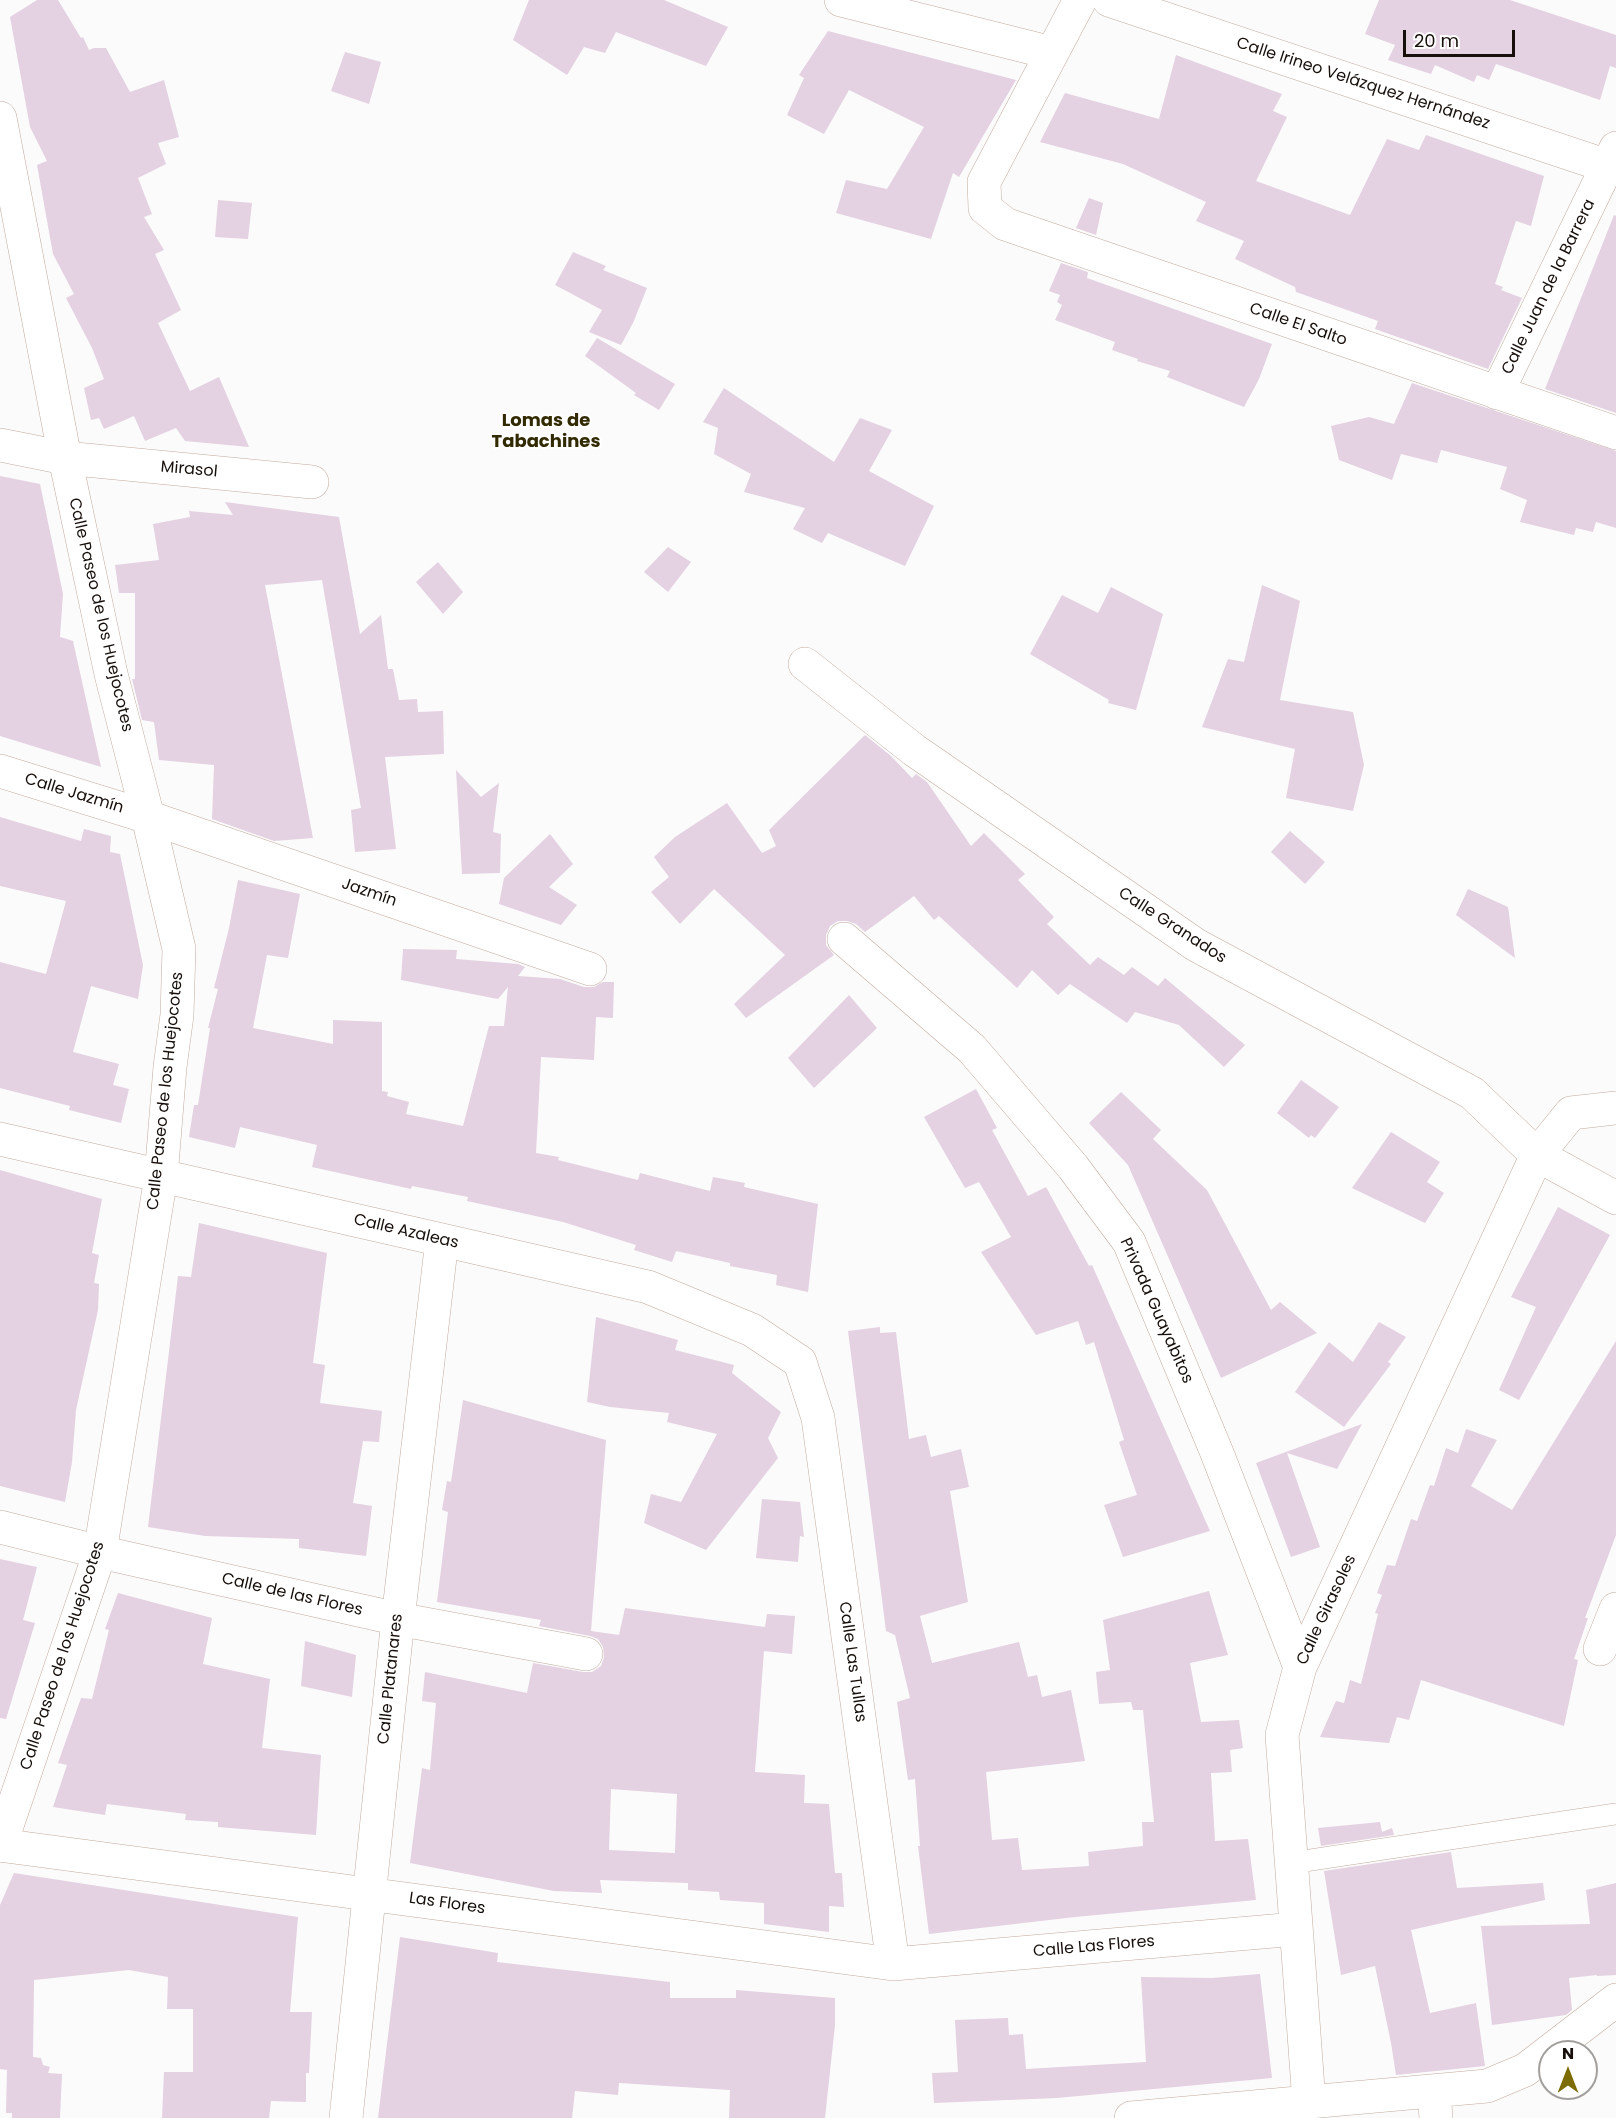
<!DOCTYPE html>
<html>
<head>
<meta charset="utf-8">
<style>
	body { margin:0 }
	#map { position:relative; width:1616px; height:2118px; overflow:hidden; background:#fbfbfb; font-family:Poppins,sans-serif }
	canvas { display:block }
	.north { position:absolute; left:1538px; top:2040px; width:60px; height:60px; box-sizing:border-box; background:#fff; border:2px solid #a29f9d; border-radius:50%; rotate:0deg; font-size:16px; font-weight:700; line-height:24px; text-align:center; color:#170f0b }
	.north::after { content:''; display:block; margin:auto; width:21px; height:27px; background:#7d6b04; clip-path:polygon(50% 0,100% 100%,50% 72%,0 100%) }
	.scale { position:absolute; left:1403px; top:30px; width:112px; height:27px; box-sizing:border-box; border:3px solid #170f0b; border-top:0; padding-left:8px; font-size:18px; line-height:21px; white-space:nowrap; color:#170f0b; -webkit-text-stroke:4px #fff; paint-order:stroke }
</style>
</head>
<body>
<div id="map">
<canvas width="1616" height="2118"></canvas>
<div class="north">N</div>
<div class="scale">20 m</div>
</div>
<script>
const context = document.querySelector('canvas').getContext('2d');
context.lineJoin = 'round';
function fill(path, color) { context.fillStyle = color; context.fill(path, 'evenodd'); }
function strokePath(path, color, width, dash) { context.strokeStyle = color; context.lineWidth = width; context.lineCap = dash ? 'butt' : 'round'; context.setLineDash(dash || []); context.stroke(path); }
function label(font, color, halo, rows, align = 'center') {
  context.font = font + ' Poppins,sans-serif'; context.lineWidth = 4.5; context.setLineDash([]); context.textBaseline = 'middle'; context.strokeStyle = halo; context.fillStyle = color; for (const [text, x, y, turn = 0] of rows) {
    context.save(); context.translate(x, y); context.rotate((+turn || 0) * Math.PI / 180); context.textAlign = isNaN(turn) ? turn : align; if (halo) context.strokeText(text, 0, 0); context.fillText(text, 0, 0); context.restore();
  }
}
fill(new Path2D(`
	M37 0H58L81 38 83 37 89 50 94 48H106L130 92 164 80 179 137 158 143 166 164 138 178 152 214 144 217 164 250 155 254 181 310 158 323 190 391 219 377 249 447 185 441 176 428 145 441 134 416 104 429 99 418 91 420 84 388 104 379 92 348 66 298 74 294 53 254 37 165 47 161 30 127 10 17Z
	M529 0H664L728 27 706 66 616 32 605 53 584 47 567 75 513 40Z
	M1379 0H1510L1616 35V68L1610 66 1600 100 1496 64 1489 80 1477 75 1474 82 1435 65 1431 74 1388 60 1395 45 1365 34Z
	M828 31 1016 80 959 177 953 173 931 239 836 213 846 180 887 189 924 127 849 90 824 134 787 115 804 78 799 75Z
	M345 52 381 62 369 104 331 91Z
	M1176 55 1282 94 1273 111 1287 117 1256 181 1350 215 1387 139 1419 150 1426 135 1544 176 1531 226 1516 221 1495 284 1503 287 1501 290 1522 298 1488 369 1375 329 1378 321 1296 292 1295 287 1235 259 1244 241 1196 221 1206 202 1123 164 1040 142 1065 93 1159 119Z
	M1089 198 1103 203 1096 235 1076 228Z
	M218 200 252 203 248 239 215 237Z
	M1614 215 1616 216V413L1545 389Z
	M573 252 606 266 603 270 647 288 633 323 621 345 589 332 602 310 555 285Z
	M1061 263 1088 272 1087 278 1272 344 1259 379 1244 407 1167 377 1170 371 1137 361 1138 359 1112 350 1115 342 1055 320 1062 305 1057 302 1060 295 1049 291Z
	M597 338 675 384 659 410 634 395 636 393 585 356Z
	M1412 383 1616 451V528L1596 522 1593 532 1576 528 1574 535 1520 522 1527 500 1500 489 1507 467 1441 450 1437 463 1401 454 1392 480 1339 460 1331 426 1369 417 1394 424Z
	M724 388 834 462 860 418 892 430 869 471 934 506 905 566 828 533 822 543 793 529 805 508 744 492 751 474 714 454 718 428 703 422Z
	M0 476 40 484 63 594 60 637 73 641 101 767 0 736Z
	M225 502 339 517 360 634 381 615 388 669H393L399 700 417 699 418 712 443 711 444 754 385 757 396 849 355 852 351 810 361 808 322 580 265 585 313 838 274 841 212 819 214 765 159 760 154 722 142 720 132 679H135V593H119L115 565 159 560 153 524 190 517 189 511 233 515Z
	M668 547 691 562 668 592 644 572Z
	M438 562 463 592 443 614 416 582Z
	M1262 585 1300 601 1280 700 1353 712 1364 765 1353 811 1286 798 1295 749 1202 727 1228 659 1244 662Z
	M1111 587 1163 614 1136 710 1108 703 1109 700 1030 654 1062 595 1098 613Z
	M865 735 891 756 912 778 916 774 927 782 971 846 984 833 1025 874 1018 880 1054 917 1047 924 1090 965 1098 957 1124 975 1132 967 1158 986 1165 978 1245 1045 1224 1067 1179 1025 1135 1012 1127 1023 1070 984 1058 995 1032 970 1017 988 939 916 934 920 914 896 865 932 856 924 847 921H838L830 926 826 935V945L834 955 746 1018 734 1004 785 955 714 889 680 924 651 892 669 877 654 857 675 837 727 803 762 853 776 846 769 830Z
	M456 770 481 797 499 783 493 832 501 834 500 873 462 874Z
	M0 817 81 841 84 829 111 836 110 852 120 854 143 965 138 999 91 986 73 1052 119 1064 113 1085 129 1089 121 1123 69 1110 70 1106 0 1088V962L46 974 66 901 0 886Z
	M1290 831 1325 862 1305 884 1271 852Z
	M550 834 573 864 549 887 577 905 561 925 499 904 504 878Z
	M238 880 300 894 288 958 267 955 253 1028 333 1044V1020L382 1022V1091L388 1092 387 1096 409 1102 406 1114 463 1126 489 1026H504L508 987 498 999 401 980 403 949 457 950 456 959 518 964 525 967 518 976 560 979 584 987H594L603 982H614L613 1018 596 1017 594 1060 541 1057 536 1153 559 1157 558 1160 638 1180 640 1173 710 1191 713 1177 745 1183 744 1187 818 1204 808 1292 776 1285 777 1275 730 1266V1263L676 1251 672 1262 634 1250 636 1245 563 1222 467 1201 468 1197 412 1186 411 1189 312 1167 317 1145 240 1127 235 1148 189 1137 194 1105H198L210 1028H208L218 989 214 988 229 928Z
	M1468 889 1508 907 1515 958 1456 915Z
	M849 995 877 1028 814 1088 788 1058Z
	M1301 1080 1339 1107 1315 1138 1311 1135 1309 1138 1277 1113Z
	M976 1089 997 1128 992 1130 1028 1196 1046 1187 1089 1266 1092 1265 1210 1531 1123 1557 1104 1505 1137 1495 1119 1442 1124 1440 1094 1342 1086 1345 1078 1321 1036 1335 981 1252 1011 1237 979 1182 965 1188 924 1117Z
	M1121 1092 1161 1130 1153 1139 1207 1190 1271 1310 1280 1302 1317 1333 1221 1378 1128 1165 1089 1123Z
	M1391 1132 1440 1162 1427 1182 1444 1193 1425 1223 1352 1188Z
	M0 1170 102 1199 92 1253 99 1255 94 1283 99 1284 98 1310 76 1410 72 1462 65 1502 0 1486Z
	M1558 1207 1610 1235 1519 1400 1499 1390 1536 1307 1511 1297Z
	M199 1223 327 1253 313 1363 325 1365 320 1403 382 1411 379 1442 363 1441 353 1503 372 1506 366 1556 299 1548V1539L205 1536 148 1527 178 1276 191 1277Z
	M596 1317 678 1340 675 1350 734 1365 732 1373 781 1412 768 1438 778 1458 706 1550 644 1523 651 1494 681 1502 717 1434 667 1422 669 1413 610 1407 587 1402Z
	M1379 1322 1406 1337 1388 1362 1391 1364 1344 1427 1295 1392 1329 1342 1353 1362Z
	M880 1327V1333L896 1332 909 1439 926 1435 931 1457 961 1449 969 1487 950 1491 968 1602 920 1616 932 1663 1019 1642 1028 1677 1037 1675 1042 1697 1071 1690 1085 1761 986 1772 992 1840 1018 1838 1022 1870 1089 1866 1088 1852 1143 1846 1142 1822H1154L1143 1710H1133L1131 1702 1099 1704 1096 1672 1110 1670 1103 1620 1209 1591 1228 1655 1190 1663 1201 1722 1239 1720 1243 1748 1230 1750 1232 1772 1211 1773 1215 1841 1248 1839 1256 1900 1075 1917 929 1934 918 1846H920L915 1779 908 1780 897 1702 910 1698 895 1635 886 1631 848 1331Z
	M1616 1341V1535L1585 1618H1588L1574 1659 1578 1660 1564 1726 1421 1680 1409 1720 1397 1717 1389 1743 1320 1737 1336 1701 1344 1703 1350 1680 1361 1684 1378 1614 1375 1613 1382 1595 1377 1593 1387 1565 1395 1566 1411 1519 1417 1521 1430 1485 1434 1486 1446 1448 1458 1453 1466 1429 1497 1440 1471 1486 1512 1510Z
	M463 1400 606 1440 591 1631 619 1635 625 1608 765 1627 767 1614 795 1616 792 1654 764 1651 755 1772 805 1775 804 1803 829 1804 835 1873H842L844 1907 829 1906V1932L764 1924V1903L720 1900 719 1892 688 1890V1883L600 1880 602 1893 554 1891 410 1863 422 1768 430 1770 436 1703 422 1701 425 1672 527 1693 533 1663 583 1672H592L601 1666 604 1657 603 1647 598 1639 590 1636 539 1626 541 1620 437 1602 448 1512 442 1510 447 1481 451 1482ZM611 1789 677 1794 675 1853 609 1850Z
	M1362 1424 1337 1469 1287 1453 1320 1547 1291 1557 1256 1463Z
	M762 1499 800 1502 804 1537 800 1536 798 1562 756 1558Z
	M0 1559 37 1567 23 1620 35 1623 6 1719 0 1718Z
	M118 1593 212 1618 203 1664 270 1679 262 1748 321 1755 316 1835 218 1827V1822L185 1820 186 1814 107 1804 105 1815 53 1807 67 1765 58 1763 81 1698 92 1699 109 1630 105 1629Z
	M305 1641 356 1655 352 1697 301 1686Z
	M1380 1822 1382 1832 1392 1828 1394 1835 1321 1846 1318 1828Z
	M1451 1852 1457 1888 1543 1883 1545 1900 1411 1930 1430 2013 1476 2003 1485 2066 1396 2075 1391 2043 1375 1966 1341 1975 1324 1871Z
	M14 1873 298 1917 290 2012H312L309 2073H306V2102L271 2101 269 2118H162L164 2072H193V2009H167L168 1977 129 1970 34 1980 33 2057 41 2058 43 2065 50 2067 48 2073 62 2074 60 2118H12V2113H6L7 2070 0 2069V1905Z
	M1616 1883V1975L1597 1976V1975L1569 1978 1572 2010 1566 2015 1492 2025 1481 1926 1590 1924 1586 1890Z
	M400 1937 498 1953 497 1962 670 1982V1998H736V1990L835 1998V2025L825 2118H729L730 2090 619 2083 618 2095 575 2091 572 2118H378Z
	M1260 1974 1272 2078 1057 2098 934 2103 932 2073 958 2072 955 2020 1008 2018 1009 2035 1023 2034 1026 2069 1146 2062 1141 1977 1212 1978Z`), '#e4d1e2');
const service = new Path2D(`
	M1291 1863 1616 1814`);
const minor = new Path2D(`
	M841 0 1052 53
	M1080 0 984 182 985 208 1005 224 1616 433
	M1109 0 1616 169
	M1497 393 1616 148
	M0 445 65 458 312 482
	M805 664 914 750 1196 945 1472 1093 1537 1155 1616 1198
	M0 771 148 817 590 969
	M844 939 972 1049 1073 1167 1129 1242 1217 1453 1300 1667
	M0 1139 648 1287 752 1330 800 1362 818 1418 893 1964
	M0 1527 100 1552 398 1619 586 1654
	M1600 1649 1616 1609
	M0 1845 893 1964 1296 1929
	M1434 2091 1436 2118
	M1309 2102 1282 1735 1300 1667 1537 1155 1571 1113 1616 1108
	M346 2118 398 1619 442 1240
	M1131 2118 1487 2086 1525 2070 1616 2000`);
const tertiary = new Path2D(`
	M0 118 65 458 111 674 148 817 179 949 177 1015 170 1067 161 1177 100 1552 0 1846`);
strokePath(service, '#c2ab9f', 22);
strokePath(minor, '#c2ab9f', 34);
strokePath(tertiary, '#c2ab9f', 34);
strokePath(service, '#fff', 21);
strokePath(minor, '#fff', 33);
strokePath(tertiary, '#fff', 33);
label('16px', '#170f0b', '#fff', [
	["Calle Irineo Velázquez Hernández",1363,84,18],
	["Calle Juan de la Barrera",1549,287,-64],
	["Calle El Salto",1298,325,19],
	["Mirasol",189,470,5],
	["Calle Paseo de los Huejocotes",100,615,77],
	["Calle Jazmín",74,794,17],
	["Jazmín",369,893,19],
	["Calle Granados",1172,926,33],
	["Calle Paseo de los Huejocotes",166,1091,-84],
	["Calle Azaleas",406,1232,13],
	["Privada Guayabitos",1156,1311,66],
	["Calle de las Flores",292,1595,13],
	["Calle Girasoles",1327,1610,-65],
	["Calle Paseo de los Huejocotes",63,1656,-72],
	["Calle Las Tullas",852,1662,82],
	["Calle Platanares",391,1679,-84],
	["Las Flores",447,1904,8],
	["Calle Las Flores",1094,1947,-5]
]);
label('bold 18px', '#322a00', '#fff', [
	["Lomas de",546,421],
	["Tabachines",546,442]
]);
</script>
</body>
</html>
